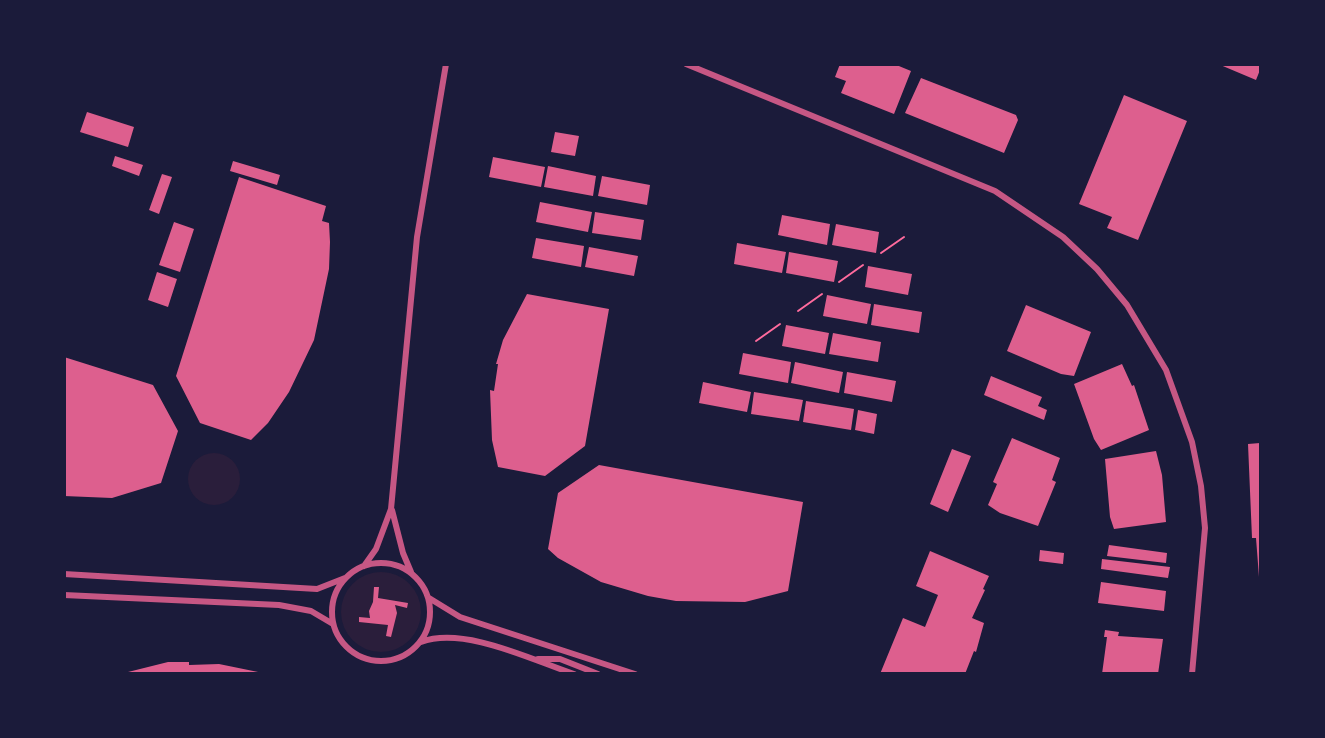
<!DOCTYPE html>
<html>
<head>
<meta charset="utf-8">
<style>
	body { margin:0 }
	#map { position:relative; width:1325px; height:738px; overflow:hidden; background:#1b1b3a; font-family:"Fira Sans",sans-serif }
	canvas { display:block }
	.frame { position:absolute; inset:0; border:66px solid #1b1b3a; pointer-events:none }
</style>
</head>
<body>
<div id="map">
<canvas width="1325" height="738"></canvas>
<div class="frame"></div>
</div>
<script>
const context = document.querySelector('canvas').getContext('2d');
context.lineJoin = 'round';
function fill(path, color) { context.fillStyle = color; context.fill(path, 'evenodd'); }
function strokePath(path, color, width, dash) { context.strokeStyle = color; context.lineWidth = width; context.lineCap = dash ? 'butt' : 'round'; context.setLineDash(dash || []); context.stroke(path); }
fill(new Path2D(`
	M188 479a26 26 0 1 1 52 0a26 26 0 1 1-52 0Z
	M341 612a40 40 0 1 1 80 0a40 40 0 1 1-80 0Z`), '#2a1e3b');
fill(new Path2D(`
	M840 64H894L911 71 894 114 841 93 846 81 835 77Z
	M1218 64H1260V70L1256 80Z
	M921 78 1016 115 1018 120 1004 153 905 113Z
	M1124 95 1187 121 1138 240 1107 228 1112 217 1079 204Z
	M87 112 134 127 128 147 80 132Z
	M555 132 579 136 575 156 551 152Z
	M115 156 143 165 139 176 112 166Z
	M493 157 545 167 541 187 489 177Z
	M233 161 280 175 277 185 230 171Z
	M548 166 596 176 593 196 544 187Z
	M162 174 172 177 159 214 149 210Z
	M602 176 650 185 647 205 598 196Z
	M239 177 326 206 322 221 329 223 330 242 329 269 314 340 289 392 268 423 251 440 200 423 176 376Z
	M540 202 592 212 588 232 536 222Z
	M595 212 644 220 641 240 592 233Z
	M782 215 830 224 827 245 778 235Z
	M174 222 194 229 180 272 159 265Z
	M836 224 879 232 876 253 832 245Z
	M536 238 584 246 581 267 532 258Z
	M737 243 786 252 782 273 734 264Z
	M589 247 638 256 634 276 585 267Z
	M789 252 838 261 834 282 786 273Z
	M868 266 912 274 908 295 865 287Z
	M157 272 177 279 168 307 148 300Z
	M527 294 609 309 585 446 545 476 498 467 492 440 490 390 494 391 498 364H496L503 340Z
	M827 295 871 304 867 324 823 316Z
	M874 304 922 312 919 333 871 325Z
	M1026 305 1091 332 1074 376 1061 374 1007 351Z
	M786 325 829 333 825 354 782 346Z
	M833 333 881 342 878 362 829 354Z
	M743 353 791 362 788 383 739 374Z
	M64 357 153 385 178 431 161 483 112 498 64 496Z
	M795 362 843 372 839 393 791 383Z
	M1122 364 1132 386 1134 385 1149 430 1101 450 1094 439 1074 384Z
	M847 372 896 381 892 402 844 393Z
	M991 376 1042 397 1038 406 1047 410 1044 420 984 395Z
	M703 382 751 392 747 412 699 403Z
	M754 392 803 400 799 421 751 414Z
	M806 401 854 409 851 430 803 422Z
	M858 410 877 414 874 434 855 430Z
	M1012 438 1060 458 1052 480 1056 482 1038 526 1000 513 988 505 997 484 993 482Z
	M1260 443V577H1259L1256 538H1252L1248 444Z
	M952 449 971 456 948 512 930 504Z
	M1156 451 1162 475 1166 522 1114 529 1110 517 1105 459Z
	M599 465 803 502 788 591 745 602 676 601 648 596 601 582 558 558 548 549 558 493Z
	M1109 545 1167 553 1166 563 1107 556Z
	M1040 550 1064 553 1063 564 1039 561Z
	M930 551 989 576 983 589 985 590 972 618 984 623 976 652 974 651 965 674H880L903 618 925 627 938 595 916 586Z
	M1102 559 1170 567 1168 578 1101 569Z
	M1101 582 1166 591 1164 611 1098 603Z
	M374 587H379L378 598 408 603 407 608 395 605 397 613 391 637 386 636 388 625 359 622V617L370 618 369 611 373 602Z
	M1105 630 1119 632 1118 636 1163 639 1158 674H1102L1107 637H1104Z
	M168 662H189V665L219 664 263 673 120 674Z`), '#dd5f8e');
strokePath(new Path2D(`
	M881 253 904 237
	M839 282 863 265
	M798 311 822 294
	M756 341 780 324`), '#ff6b9d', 2);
strokePath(new Path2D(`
	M686 64 995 191 1063 237 1097 269 1127 305 1166 370 1192 442 1201 486 1205 528 1192 674
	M392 510 403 553 411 572
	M332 612a49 49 0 1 1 98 0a49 49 0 1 1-98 0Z
	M364 566 376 549 391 509 417 237 446 64
	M64 574 317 589 345 578
	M64 595 279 605 311 611 333 624
	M429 598 460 617 635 674
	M421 642C464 626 532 660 574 674
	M538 659H560L598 674`), '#c65784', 6);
</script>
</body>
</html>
